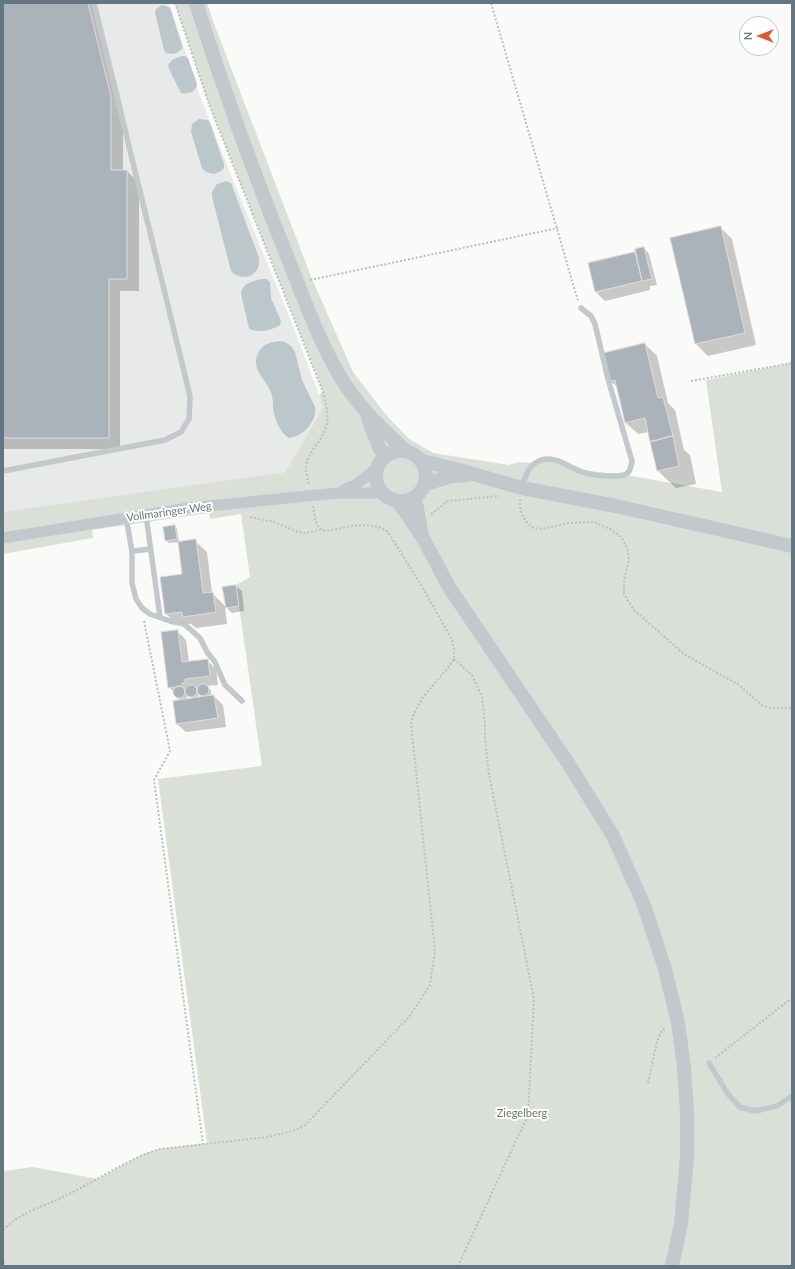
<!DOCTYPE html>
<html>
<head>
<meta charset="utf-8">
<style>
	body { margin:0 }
	#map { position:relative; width:795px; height:1269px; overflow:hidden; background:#fafaf8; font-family:Lato,sans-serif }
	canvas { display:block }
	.frame { position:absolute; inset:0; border:4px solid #657683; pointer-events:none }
	.north { position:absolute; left:739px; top:16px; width:40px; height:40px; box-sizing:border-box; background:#fff; border:1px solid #c1c8cd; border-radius:50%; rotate:270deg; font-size:11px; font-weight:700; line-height:16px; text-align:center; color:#657683 }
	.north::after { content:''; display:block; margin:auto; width:14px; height:18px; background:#e4572e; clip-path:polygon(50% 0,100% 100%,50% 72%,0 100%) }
</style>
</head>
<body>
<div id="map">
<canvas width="795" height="1269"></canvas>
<div class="frame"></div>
<div class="north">N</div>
</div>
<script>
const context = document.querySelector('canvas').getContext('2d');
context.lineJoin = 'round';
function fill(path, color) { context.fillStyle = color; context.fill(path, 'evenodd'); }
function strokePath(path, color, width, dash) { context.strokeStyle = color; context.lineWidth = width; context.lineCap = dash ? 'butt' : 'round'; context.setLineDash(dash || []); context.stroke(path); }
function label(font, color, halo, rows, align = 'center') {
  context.font = font + ' Lato,sans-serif'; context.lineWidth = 4; context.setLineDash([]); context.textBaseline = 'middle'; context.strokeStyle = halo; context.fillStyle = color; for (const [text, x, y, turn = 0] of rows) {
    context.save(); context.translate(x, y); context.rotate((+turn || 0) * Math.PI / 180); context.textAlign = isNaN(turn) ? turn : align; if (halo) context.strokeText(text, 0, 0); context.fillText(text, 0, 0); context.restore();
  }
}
fill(new Path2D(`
	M3 3H169L200 96 230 173 291 321 319 395 323 408 285 472 3 513Z`), '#e8e9e9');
fill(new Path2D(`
	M175 3H207L213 21 312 279 353 372 387 416 409 439 433 453 509 465 518 462 535 463 550 459 582 471 626 475 722 492 706 380 792 363V1266H3V1171L33 1167 98 1179 143 1154 160 1149 207 1143 158 779 262 766 236 585 250 577 241 514 210 519 209 513 92 530 93 538 3 554V512L285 472 323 408 319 395 323 391 209 104Z`), '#dadfd7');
fill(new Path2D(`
	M162 5 166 6 170 8 182 45V49C177 53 173 55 166 53L164 50 155 13 156 9Z
	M182 56H185L188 58 197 84C195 93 189 94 181 93L169 69 168 65 172 60Z
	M199 119 208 120 210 123 224 164V168C218 176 208 175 202 168L191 132 192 124Z
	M226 181 231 183 259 258C261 276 243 283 231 271L212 197V192L217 184Z
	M261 279H266L270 282 271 298 281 321 280 325C273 330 256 334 249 328L241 294C242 283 252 282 261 279Z
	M279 341 285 342 291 346 295 352 302 380 315 407C317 422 303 436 289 438 279 432 275 419 273 408 273 404 273 400 272 396 269 380 247 369 260 350 264 344 271 342 279 341Z`), '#bbc7cb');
fill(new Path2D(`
	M3 3H96L123 109V171H127L139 183V291H120V449H3Z
	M720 227 732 239 756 345 708 356 696 344Z
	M644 248 649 254 657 285 650 286V290L605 301 596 292 589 264 637 253Z
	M645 344 657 356 668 403 675 410 684 450 690 455 696 484 676 488 658 471 649 432 638 434 626 423 618 388 611 381Z
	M175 526 177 529 179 543 195 541 207 552 212 593 226 607 236 586 242 591 244 611 232 613 225 606 227 624 196 628 191 624 178 625 166 614 184 575 179 542 169 543 166 541Z
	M177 631 186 640 189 662 207 660 216 669 218 685 206 686 211 690V694L209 697 214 696 223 705 226 727 186 732 177 724 182 701 175 696 174 692 169 687ZM199 687 198 691 195 688ZM200 693 204 698 196 699ZM188 695 193 699 185 700Z`), '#0003');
const building = new Path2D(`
	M3 3H88L111 96V170H127V279H109V438H3Z
	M721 226 745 333 695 344 670 238Z
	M644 247 652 279 642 281 635 249Z
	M635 252 642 281 595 292 588 263Z
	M645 343 658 398 663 397 673 436 650 442 645 418 625 423 615 380 610 381 604 353Z
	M673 436 679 466 657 471 650 442Z
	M175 525 177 539 165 541 163 527Z
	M196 539 203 593 213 592 216 612 183 617 182 612 165 614 160 577 182 574 178 542Z
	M236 585 239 606 226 608 222 587Z
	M178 630 182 662 208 659 210 676 185 679V683H182V686L168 688 161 632Z
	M197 690a6 6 0 1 1 12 0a6 6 0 1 1-12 0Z
	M185 691a6 6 0 1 1 12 0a6 6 0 1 1-12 0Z
	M173 692a6 6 0 1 1 12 0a6 6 0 1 1-12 0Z
	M214 695 218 718 176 724 173 701Z`);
fill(building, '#aab3b9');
strokePath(building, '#dcdcda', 1);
strokePath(new Path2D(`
	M175 3 209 104 323 392C325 402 329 413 327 423 325 439 308 450 306 466 305 471 308 479 309 484
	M491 3 578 301
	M310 280 558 228
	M691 381 792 363
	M520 499V509L523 517 528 524 534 528 542 529 569 523 594 522 610 529 622 538 627 548 629 560 624 579V594L634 610 684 654 739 685 763 706 771 708H792
	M431 514 448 501 499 496
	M250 517 274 522 298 532 306 533 320 530
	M144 621 170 751 154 780 203 1144
	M454 659 472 675 482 697 485 723V739L489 774 534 999 528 1115 458 1266
	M715 1058 792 998
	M648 1083 657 1041 662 1030 666 1028
	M3 1230C20 1212 46 1206 67 1195 98 1180 127 1159 160 1149L268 1137 296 1130 305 1125 409 1017 430 985 435 951 411 724 414 713 423 697 447 669 454 659V649L452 640 424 590 388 532C370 519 346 528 326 531 314 528 315 517 313 506
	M3 1258 5 1266`), '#bbbfc2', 2, [2, 2]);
strokePath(new Path2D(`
	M3 471 165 440 181 432 189 419 190 396 94 3
	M522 487C525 476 529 464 541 460 554 455 570 468 582 472 592 475 602 476 613 476 626 476 630 475 632 461L608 379 595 324 591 316 581 308
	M146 515 160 617
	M126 518 132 551V583L136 599 142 608 150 614 170 621 184 624 200 638 207 652 215 662 225 685 242 701
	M132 551 151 549
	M709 1063 728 1094 740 1107 755 1111 777 1106 792 1096`), '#c3c8cc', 5.5);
strokePath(new Path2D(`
	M343 490 357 484 377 468
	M3 538 189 508 337 493H382`), '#c3c8cc', 11);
strokePath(new Path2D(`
	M196 3C223 87 252 169 285 251 302 293 317 338 341 378 358 406 380 428 405 450
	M368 419 379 447 385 456
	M376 476a25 25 0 1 1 50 0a25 25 0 1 1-50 0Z
	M422 461 452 468 522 488 616 506 792 546
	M425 484 452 476 467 475
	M415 497 421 531
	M398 501 423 538 449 587 570 766 613 836 644 905 665 969 678 1023 684 1067 687 1111V1157L681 1224 672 1266`), '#c3c8cc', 14);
label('11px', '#657683', '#fff', [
	["Vollmaringer Weg",169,512,-8]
]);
label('11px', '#687a64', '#fff', [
	["Ziegelberg",522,1113]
]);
</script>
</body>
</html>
